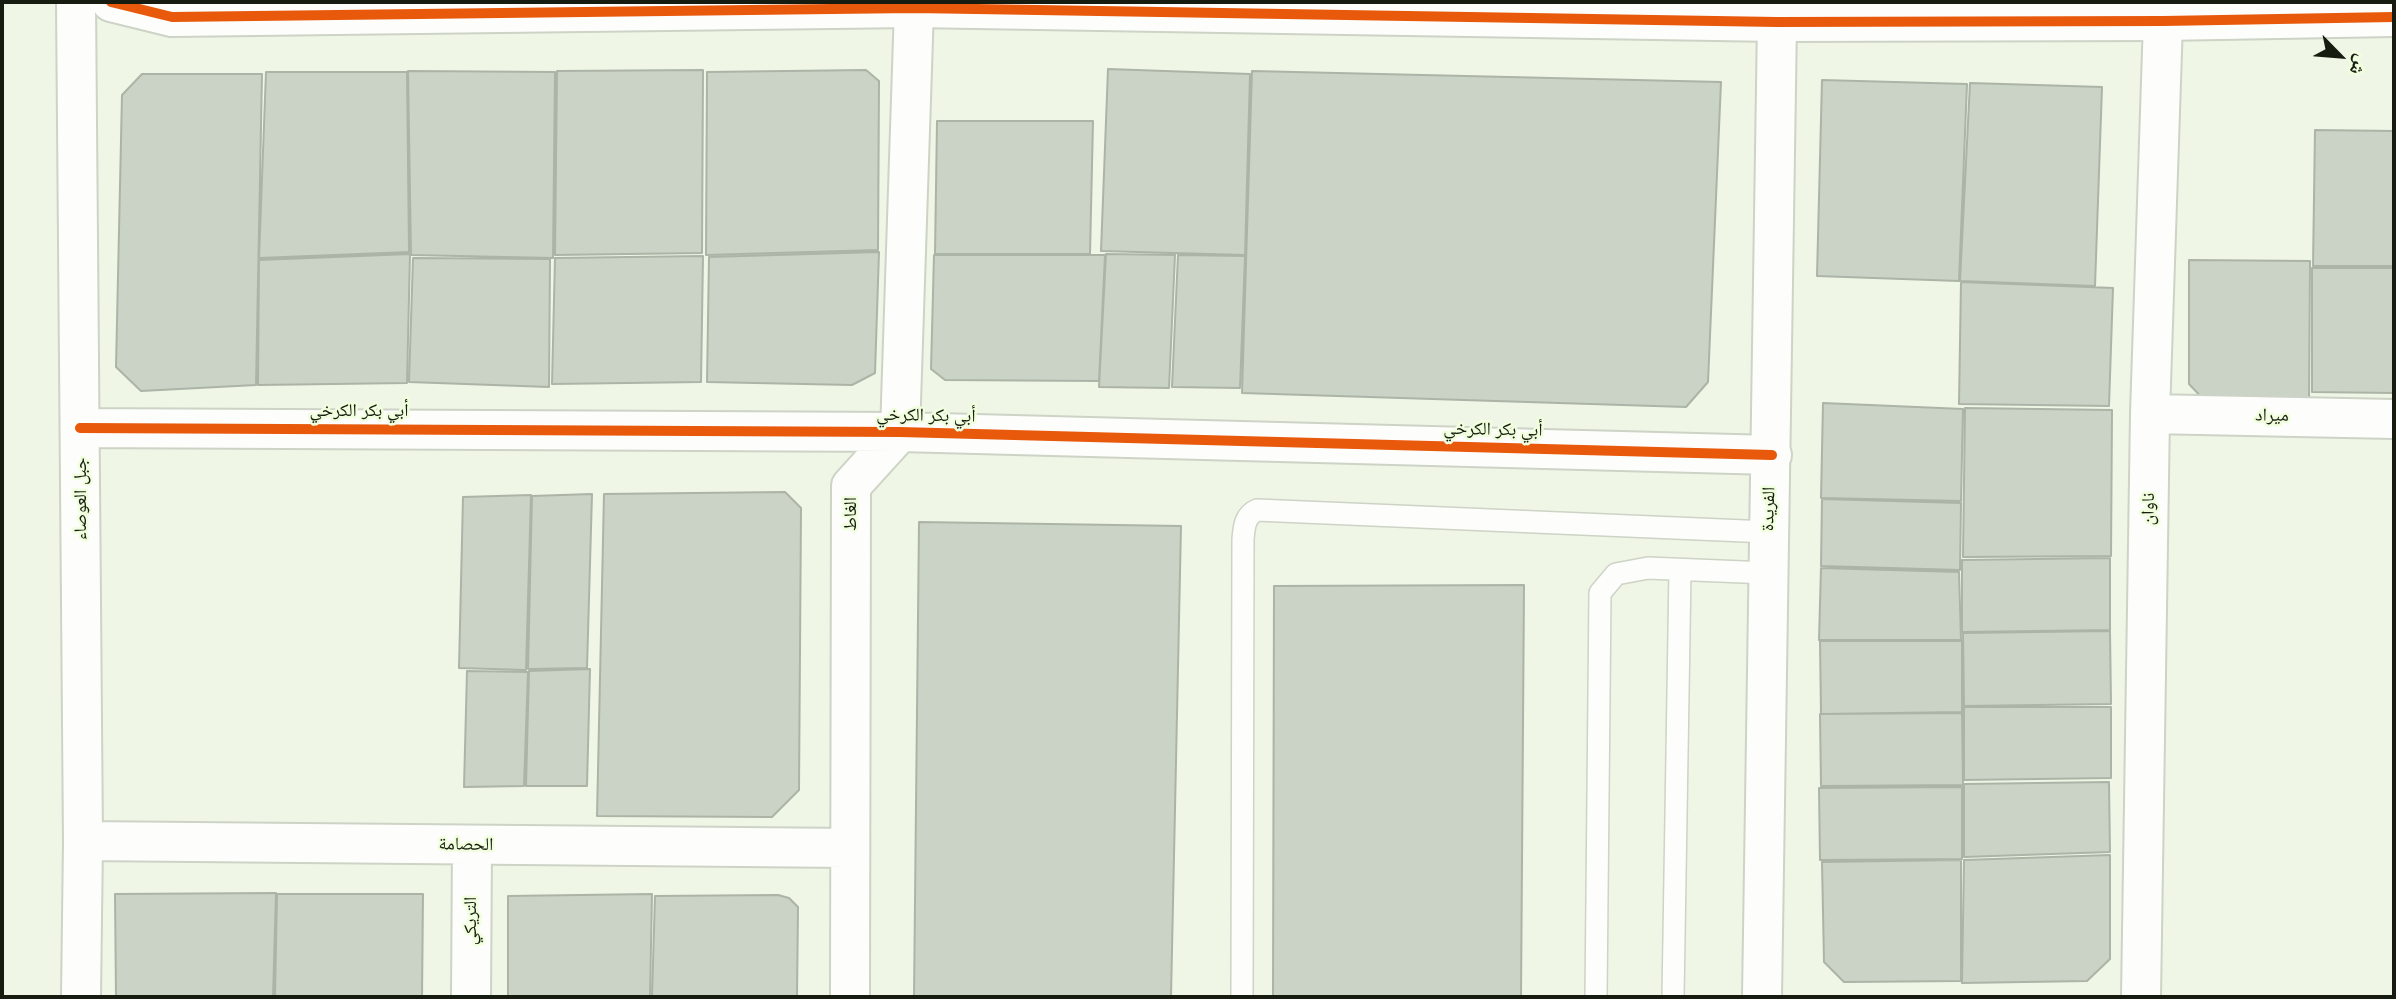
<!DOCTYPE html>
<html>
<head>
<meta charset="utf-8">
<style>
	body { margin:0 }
	#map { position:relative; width:2396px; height:999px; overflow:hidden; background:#eff6e5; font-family:"DM Sans","Noto Naskh Arabic",sans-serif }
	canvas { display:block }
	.frame { position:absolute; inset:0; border:4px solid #171c10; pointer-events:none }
	.north { position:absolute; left:2305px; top:21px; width:70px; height:70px; -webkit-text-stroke:5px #f0fedd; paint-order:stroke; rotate:115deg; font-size:19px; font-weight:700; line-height:28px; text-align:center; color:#171c10 }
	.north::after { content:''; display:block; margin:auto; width:24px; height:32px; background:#171c10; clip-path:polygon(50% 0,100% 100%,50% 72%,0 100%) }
</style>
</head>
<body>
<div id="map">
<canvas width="2396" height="999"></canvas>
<div class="frame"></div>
<div class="north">ش</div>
</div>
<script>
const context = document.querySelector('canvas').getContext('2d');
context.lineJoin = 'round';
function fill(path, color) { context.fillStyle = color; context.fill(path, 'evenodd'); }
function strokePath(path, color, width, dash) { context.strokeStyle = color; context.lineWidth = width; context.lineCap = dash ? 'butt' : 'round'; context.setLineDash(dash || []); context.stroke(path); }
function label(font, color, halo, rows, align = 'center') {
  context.font = font + ' "DM Sans","Noto Naskh Arabic",sans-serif'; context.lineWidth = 5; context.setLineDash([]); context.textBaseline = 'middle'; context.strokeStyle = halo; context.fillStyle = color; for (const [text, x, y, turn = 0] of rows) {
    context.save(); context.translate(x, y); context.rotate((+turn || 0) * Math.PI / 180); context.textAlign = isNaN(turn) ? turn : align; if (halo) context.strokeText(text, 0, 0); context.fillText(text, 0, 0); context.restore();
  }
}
const building = new Path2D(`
	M1108 69 1250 74 1245 255 1101 251Z
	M703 70 702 253 555 255 557 71Z
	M866 70 879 81 878 250 706 255 707 72Z
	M408 71 555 72 553 258 411 255Z
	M1252 71 1721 82 1708 382 1686 407 1242 393Z
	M266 72H407L409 252 259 258Z
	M142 74H262L256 385 141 391 116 367 122 95Z
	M1822 80 1967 84 1959 281 1817 276Z
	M1970 83 2102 87 2095 286 1960 281Z
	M937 121H1093L1090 254H935Z
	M2315 130 2394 131V266H2313Z
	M879 252 875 373 852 385 707 382 709 257Z
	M410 254 407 383 258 385 259 260Z
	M1106 254 1175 255 1169 388 1099 387Z
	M934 255H1105L1099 381 945 380 931 369Z
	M1178 255 1245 256 1240 388 1172 387Z
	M703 256 701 382 552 384 555 258Z
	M413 258 550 259 549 387 409 382Z
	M2189 260 2310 261 2309 403 2206 402 2189 384Z
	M2312 268H2394V393L2312 392Z
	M1961 282 2113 288 2109 406 1959 404Z
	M1823 403 1963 409 1961 501 1821 498Z
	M1965 408 2112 410 2111 556 1963 557Z
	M785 492 801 508 799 790 772 817 597 816 604 494Z
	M592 494 587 668 528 669 532 496Z
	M531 495 526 670 459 668 463 497Z
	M1822 499 1961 503 1960 570 1821 566Z
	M919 522 1181 526 1171 997H914Z
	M2110 558V630L1962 632V560Z
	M1821 568 1959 572 1961 640H1819Z
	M1524 585 1521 997H1273L1274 586Z
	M2110 631 2111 704 1964 706 1963 633Z
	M1820 641H1962V712L1821 714Z
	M590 669 587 786H526L529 671Z
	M467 671 528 672 524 786 464 787Z
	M1964 707H2111V778L1964 780Z
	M1962 713 1963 785 1821 786 1820 714Z
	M2109 782 2110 852 1964 857V784Z
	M1962 787V859L1820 860 1819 788Z
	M2110 855V959L2087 981 1962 983 1964 860Z
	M1961 860V981L1844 982 1824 962 1822 862Z
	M276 893 273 997H116L115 894Z
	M277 894H423L422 997H275Z
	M652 894 650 997H508V896Z
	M778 895 789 898 798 907 797 997H652L655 896Z`);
fill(building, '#cbd3c7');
strokePath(building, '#acb4a8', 2);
const service = new Path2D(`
	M1242 997 1243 539C1244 527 1245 515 1257 510L1768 532
	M1596 997 1600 593 1616 574 1648 568 1767 573
	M1673 997 1680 571`);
const minor = new Path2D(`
	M76 2 83 841 81 997
	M2150 414 2394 419
	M80 428 900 432 1772 455
	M83 841 850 848
	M471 997 472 845
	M850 997 851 486 900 432 914 8
	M1762 997 1777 22
	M2141 997 2150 414 2163 21`);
const tertiary = new Path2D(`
	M111 2 172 17 914 8 1777 22 2163 21 2394 17`);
strokePath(service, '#cdd3c6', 24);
strokePath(minor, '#cdd3c6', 42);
strokePath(tertiary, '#cdd3c6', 42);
strokePath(service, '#fdfefb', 21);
strokePath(minor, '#fdfefb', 38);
strokePath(tertiary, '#fdfefb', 38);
strokePath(new Path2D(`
	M111 2 172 17 914 8 1777 22 2163 21 2394 17
	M80 428 900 432 1772 455`), '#e8590c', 10);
label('18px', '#171c10', '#f0fedd', [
	["أبي بكر الكرخي",359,411],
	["أبي بكر الكرخي",926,416,1],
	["ميراد",2272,416,1],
	["أبي بكر الكرخي",1493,430,1],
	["جبل العوصاء",81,499,-90],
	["الفريدة",1769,509,-88],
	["ناوان",2149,509,-89],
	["الغاط",851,514,-90],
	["الحصامة",466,845,1],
	["التريكي",471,921,-90]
]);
</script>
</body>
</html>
